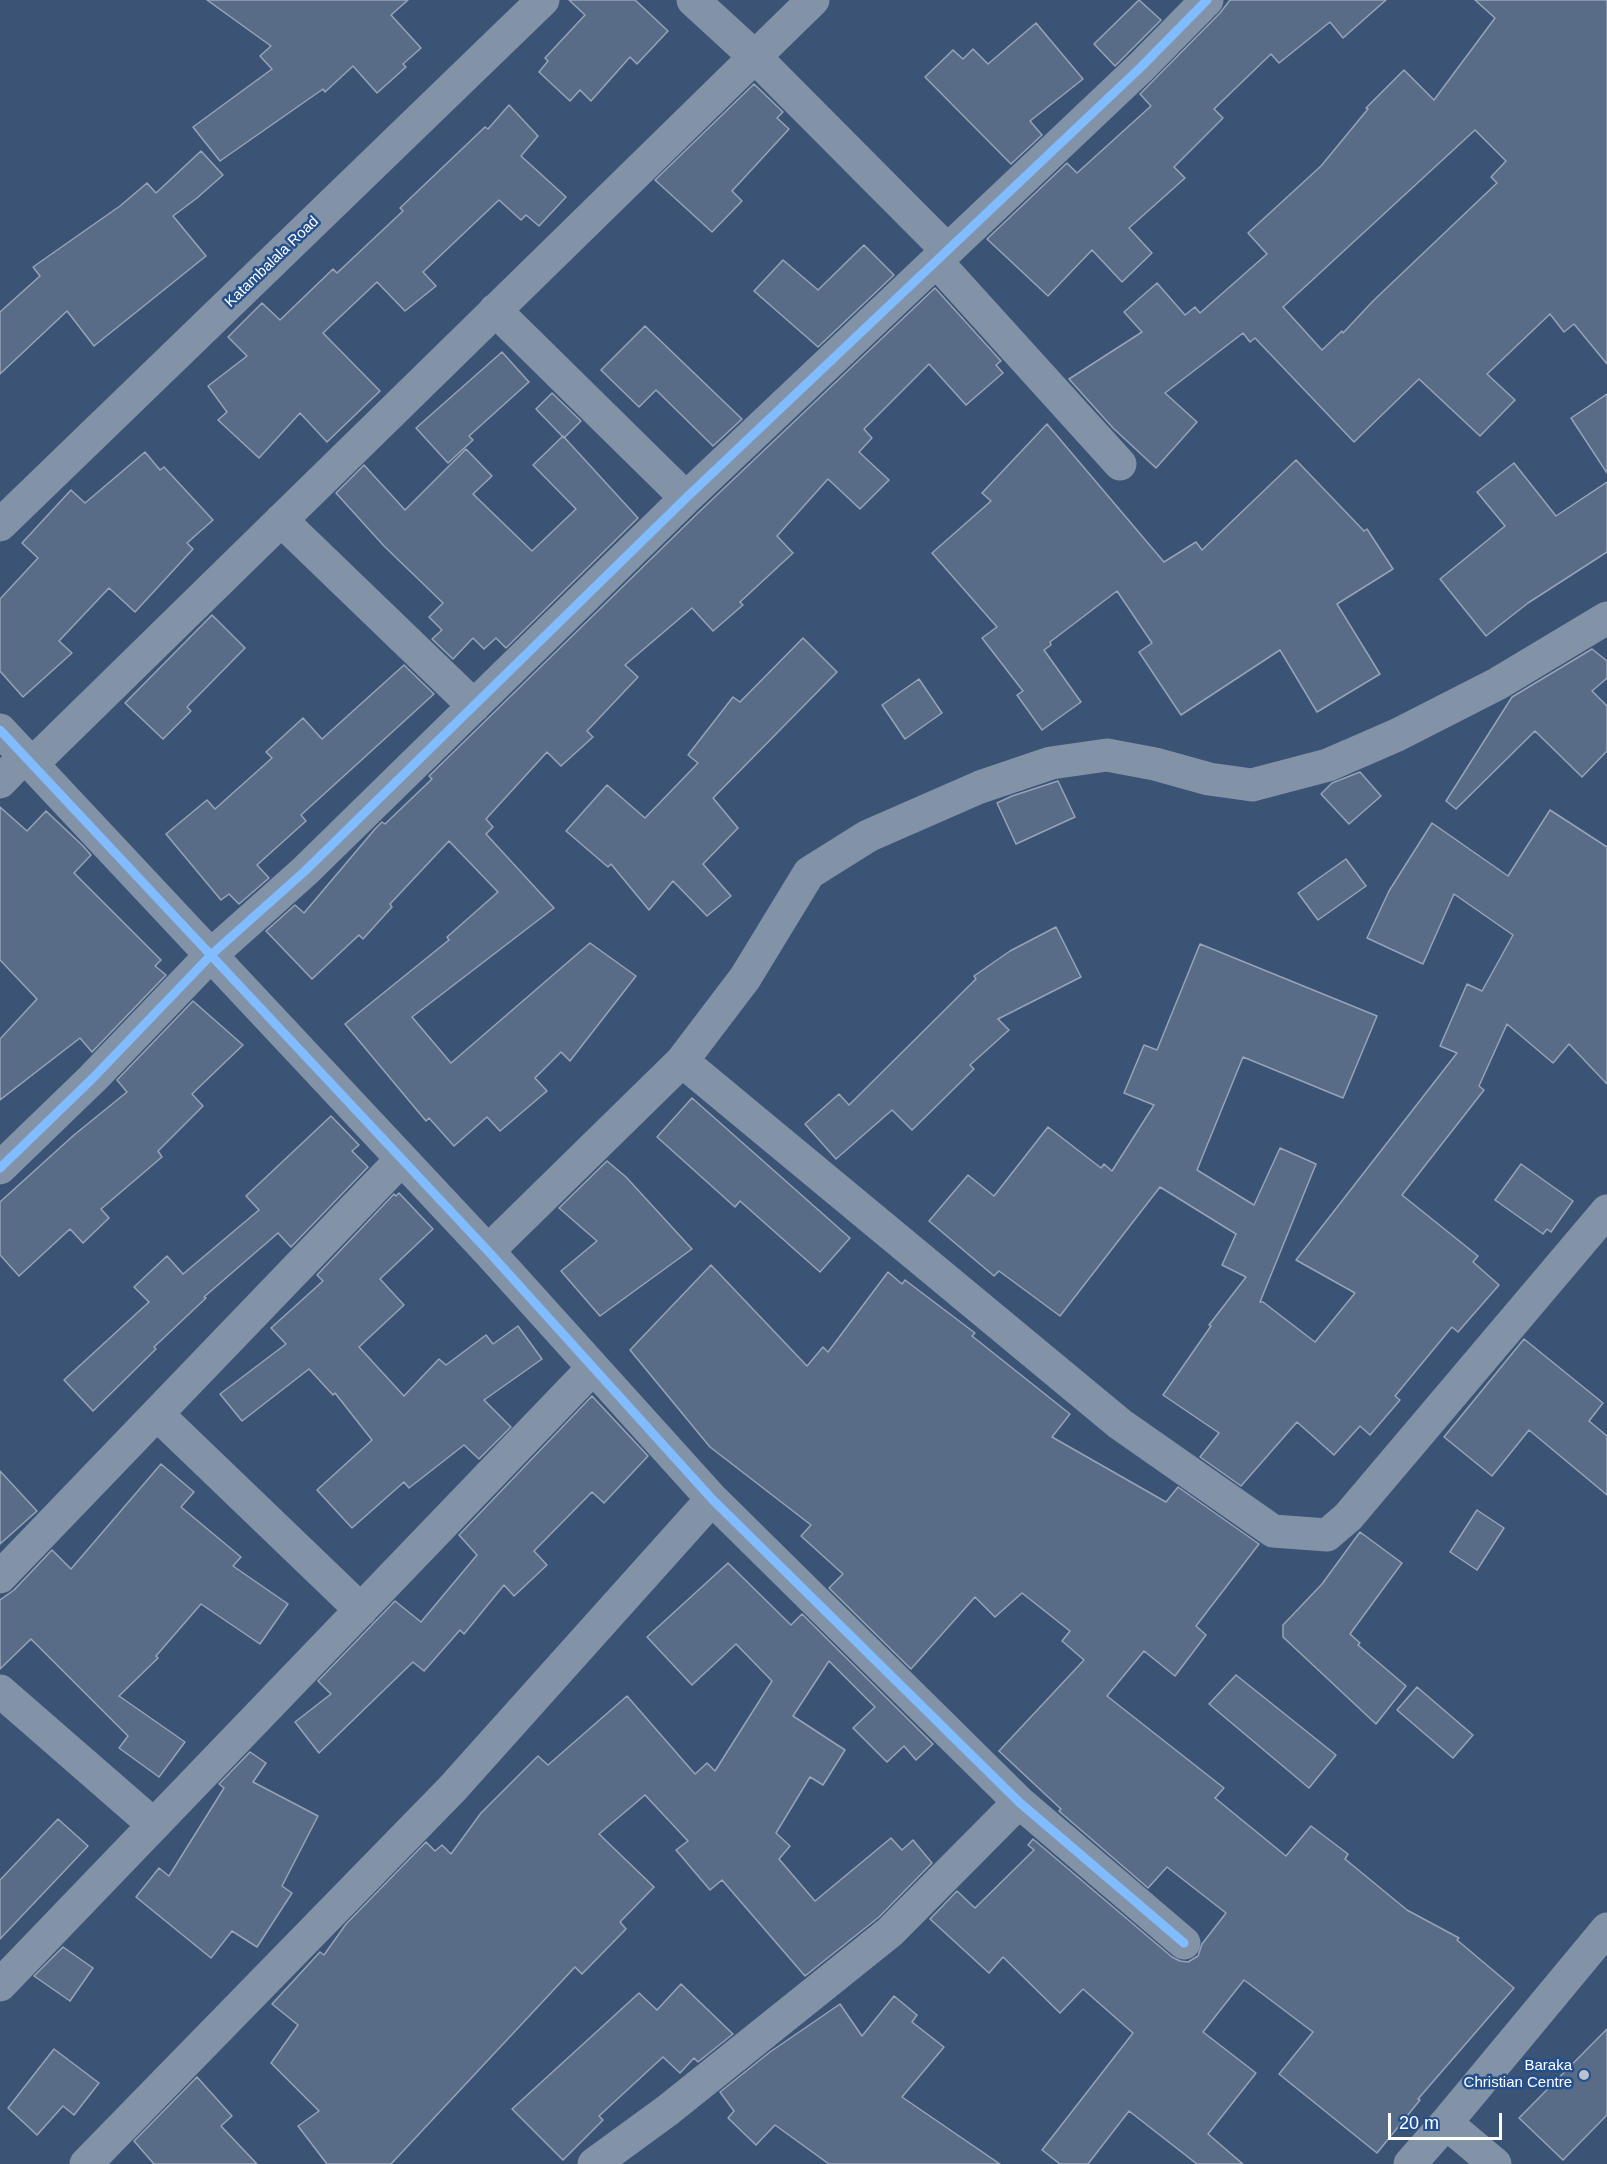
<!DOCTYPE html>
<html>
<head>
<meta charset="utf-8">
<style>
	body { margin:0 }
	#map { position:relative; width:1607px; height:2164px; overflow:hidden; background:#3b5375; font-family:Arial,sans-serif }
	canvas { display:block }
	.scale { position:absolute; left:1388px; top:2113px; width:114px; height:27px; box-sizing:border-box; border:3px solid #fff; border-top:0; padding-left:8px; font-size:18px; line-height:21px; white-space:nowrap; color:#fff; -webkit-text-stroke:4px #234f8d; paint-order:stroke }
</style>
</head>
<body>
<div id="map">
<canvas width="1607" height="2164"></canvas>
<div class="scale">20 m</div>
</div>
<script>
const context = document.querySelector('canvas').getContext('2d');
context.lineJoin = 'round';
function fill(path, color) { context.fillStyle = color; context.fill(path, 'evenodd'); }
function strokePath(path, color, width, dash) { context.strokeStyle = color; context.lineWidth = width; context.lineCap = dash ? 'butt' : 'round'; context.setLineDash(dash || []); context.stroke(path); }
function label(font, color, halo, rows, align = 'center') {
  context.font = font + ' Arial,sans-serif'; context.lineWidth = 5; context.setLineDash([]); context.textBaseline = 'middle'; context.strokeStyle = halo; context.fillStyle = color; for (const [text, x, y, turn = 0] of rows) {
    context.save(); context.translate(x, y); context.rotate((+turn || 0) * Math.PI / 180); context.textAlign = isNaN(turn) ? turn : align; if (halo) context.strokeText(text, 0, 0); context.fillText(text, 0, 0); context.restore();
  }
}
const building = new Path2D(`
	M207 0H408L391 15 421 48 403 64 406 67 377 93 353 66 325 92 323 89 220 161 193 127 272 69 260 56 271 46Z
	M569 0H635L668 31 637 64 630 57 591 101 580 90 570 101 539 72 548 61 545 58 585 15Z
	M1139 0 1161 20 1115 66 1094 44Z
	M1230 0H1386L1343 38 1330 22 1279 63 1271 54 1214 109 1223 118 1174 167 1185 178 1129 228 1152 253 1122 282 1092 250 1048 296 987 239 1067 163 1077 173 1151 106 1140 94 1220 13Z
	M1475 0H1607V364L1574 324 1564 332 1550 314 1487 374 1515 400 1480 436 1419 379 1354 442 1255 338 1250 342 1243 333 1165 393 1197 422 1156 468 1113 428 1069 379 1142 332 1124 312 1157 283 1185 315 1195 307 1200 313 1267 254 1248 233 1321 166 1368 109 1366 108 1404 70 1434 100 1495 18ZM1475 130 1506 161 1491 177 1497 183 1373 301 1343 333 1342 331 1322 350 1283 307Z
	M1036 23 1083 79 1030 121 1042 135 1011 164 925 77 953 50 963 59 973 49 988 64Z
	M754 84 783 112 777 118 789 129 732 191 742 201 712 232 655 180Z
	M509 105 538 136 521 156 566 197 539 226 526 215 521 220 499 200 423 272 436 286 405 311 377 282 323 333 380 391 327 442 300 413 259 458 218 420 227 412 208 386 247 356 228 337 262 303 280 320 333 269 337 273 403 211 400 208 485 127 488 129Z
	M201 151 223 175 197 198 173 216 206 256 94 346 67 311 0 374V312L40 276 33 267 120 206 147 183 156 193Z
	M864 245 894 275 818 347 754 291 783 260 818 290Z
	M935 288 1001 361 996 365 1003 373 966 405 929 364 864 429 872 438 859 452 889 480 860 509 828 479 777 536 793 553 740 602 743 605 713 631 692 608 625 665 638 677 587 731 593 737 561 766 547 752 486 819 493 827 486 834 554 908 412 1017 451 1063 590 943 636 976 570 1061 561 1052 535 1078 547 1091 500 1131 487 1117 454 1146 429 1118 426 1121 345 1024 449 940 447 937 498 892 449 841 390 904 392 907 363 939 359 935 312 979 266 931 295 905 304 913 375 829 382 822 385 824 432 779 429 776 699 512Z
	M645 326 742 419 713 446 656 390 639 407 601 370Z
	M502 352 529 382 469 436 473 440 448 463 416 428Z
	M552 393 581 421 564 438 536 409Z
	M1607 394V473L1571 418Z
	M1047 424 1164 562 1196 542 1202 550 1296 460 1364 531 1367 529 1393 569 1337 604 1380 674 1317 712 1280 650 1181 715 1139 652 1152 643 1117 591 1050 642 1051 645 1044 650 1081 702 1042 730 1017 695 1023 691 982 638 997 627 932 553 991 501 982 493Z
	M563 436 638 518 506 648 496 638 484 649 473 638 453 659 432 639 442 630 429 617 443 603 384 546 336 493 364 465 405 510 466 449 492 476 473 494 532 551 576 509 533 465Z
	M145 452 160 470 164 467 213 520 187 543 193 549 135 612 109 588 59 641 72 653 23 697 0 671V599L38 558 22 543 71 490 85 503Z
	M1514 463 1556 516 1607 482V552L1528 603 1486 636 1440 579 1505 526 1477 492Z
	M212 615 245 648 187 707 191 711 163 739 125 703Z
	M803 638 837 672 713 798 738 828 703 864 731 896 707 916 673 881 649 910 611 864 608 867 566 831 607 785 645 818 698 763 688 755 733 697 740 702Z
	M1592 649 1607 661V678L1592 691 1607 706V751L1582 777 1535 731 1456 809 1446 801 1512 697Z
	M404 665 434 694 301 815 306 821 257 865 269 878 239 904 229 894 221 900 166 834 207 800 215 809 272 758 266 752 303 718 322 739Z
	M919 679 942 713 905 739 882 705Z
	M1360 772 1381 796 1349 824 1321 794 1332 783Z
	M1058 781 1075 817 1016 844 997 803 1012 796Z
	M0 807 27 831 46 811 82 845 91 855 74 873 161 960 155 966 166 975 92 1052 80 1038 0 1100V1039L37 999 0 960Z
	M1550 810 1607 847V1084L1569 1044 1553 1063 1507 1024 1479 1086 1484 1090 1402 1195 1478 1256 1473 1262 1499 1285 1458 1332 1452 1327 1395 1396 1400 1400 1370 1435 1360 1426 1334 1455 1297 1422 1241 1486 1200 1457 1219 1433 1163 1395 1211 1326 1209 1325 1246 1277 1222 1265 1236 1234 1160 1187 1060 1316 999 1271 994 1276 929 1221 968 1175 994 1196 1048 1127 1101 1168 1104 1164 1112 1171 1154 1105 1124 1093 1144 1045 1157 1050 1200 944 1377 1016 1343 1098 1243 1057 1197 1170 1254 1205 1280 1148 1316 1164 1260 1302H1263L1315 1342 1355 1293 1296 1260 1457 1053 1440 1046 1467 984 1482 991 1513 935 1454 894 1423 964 1367 938 1389 891 1432 823 1508 876Z
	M1346 859 1366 886 1318 920 1298 893Z
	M1056 927 1081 977 998 1019 1009 1030 970 1065 974 1069 912 1130 892 1110 836 1159 805 1124 839 1094 849 1105 976 979 974 976 1010 951Z
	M193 1001 243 1045 192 1094 203 1106 158 1151 162 1157 101 1209 109 1218 83 1243 70 1229 19 1276 0 1255V1202L74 1135 127 1092 117 1080Z
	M692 1098 850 1238 820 1272 740 1201 735 1207 657 1137Z
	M331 1116 359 1145 352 1151 368 1167 291 1247 278 1233 204 1297 206 1298 154 1347 156 1349 93 1411 64 1380 149 1302 134 1287 167 1256 183 1274 259 1210 246 1196Z
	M607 1161 626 1177 692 1249 600 1316 561 1271 597 1241 559 1208Z
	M1521 1164 1573 1201 1551 1232 1547 1229 1543 1234 1495 1200Z
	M399 1193 433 1229 380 1279 404 1305 359 1347 404 1396 439 1359 446 1365 486 1335 493 1344 518 1326 542 1359 484 1400 511 1427 479 1459 464 1445 409 1488 404 1482 352 1528 317 1490 372 1440 335 1393 333 1395 309 1369 242 1421 220 1394 286 1344 271 1328 323 1281 317 1275 394 1194 396 1196Z
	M711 1265 807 1366 823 1347 828 1352 888 1272 902 1284 905 1280 975 1333 972 1336 1070 1414 1052 1437 1166 1502 1178 1487 1259 1544 1196 1626 1206 1635 1175 1676 1144 1651 1107 1696 1224 1788 1215 1798 1286 1856 1311 1826 1348 1854 1345 1859 1407 1910 1459 1938 1457 1940 1514 1988 1418 2099 1420 2100 1377 2153 1279 2074 1313 2032 1244 1980 1203 2032 1256 2073 1208 2134 1243 2164H1197L1129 2111 1088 2164H1060L1042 2150 1133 2033 1083 1989 1060 2013 1003 1957 989 1973 930 1919 957 1891 975 1908 1034 1850 1028 1845 1033 1839 1172 1957 1180 1961 1188 1962 1198 1956 1202 1944 1226 1913 1167 1867 1148 1888 1059 1811 1061 1809 999 1751 1084 1660 1062 1641 1070 1631 1022 1593 995 1617 975 1597 911 1669 829 1588 843 1574 801 1536 811 1525 710 1447 630 1350Z
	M1524 1339 1603 1403 1589 1421 1607 1436V1495L1529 1430 1492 1476 1444 1437Z
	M592 1396 648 1456 604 1503 592 1492 534 1551 547 1565 514 1596 504 1585 464 1634 460 1630 424 1671 413 1662 319 1753 295 1722 331 1694 318 1681 395 1601 421 1622 477 1555 459 1535Z
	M161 1464 194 1492 181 1507 241 1557 233 1566 288 1604 260 1644 201 1604 156 1656 158 1658 119 1696 185 1742 159 1777 119 1748 128 1736 31 1639 0 1669V1600L14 1590 52 1550 71 1569Z
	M0 1471 37 1511 0 1544Z
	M1477 1510 1504 1528 1477 1570 1450 1552Z
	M1360 1532 1402 1563 1350 1634 1360 1643 1358 1645 1406 1686 1376 1724 1283 1637V1625L1322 1584Z
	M728 1563 791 1625 802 1614 933 1744 916 1760 904 1746 887 1762 853 1728 875 1707 829 1661 793 1716 845 1750 823 1785 810 1777 776 1833 790 1846 779 1859 815 1901 891 1838 902 1850 913 1840 932 1863 879 1917 805 1976 722 1880 710 1890 676 1850 688 1841 645 1795 599 1834 654 1887 620 1922 626 1929 582 1974 575 1967 391 2164H327L298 2126 319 2111 271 2063 298 2025 272 2004 320 1952 324 1955 346 1924 426 1842 435 1851 442 1845 451 1854 481 1813 538 1756 548 1765 627 1696 695 1774 707 1763 715 1771 772 1681 736 1644 692 1685 647 1637Z
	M1236 1675 1336 1755 1309 1788 1209 1704Z
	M1417 1687 1473 1735 1453 1758 1397 1710Z
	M250 1752 266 1763 253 1782 318 1816 282 1886 292 1893 257 1947 232 1931 211 1958 136 1897 159 1868 169 1876 224 1788 219 1784Z
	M58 1819 88 1846 0 1939V1880Z
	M63 1947 93 1968 70 2001 34 1976Z
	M681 1984 733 2034 698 2062 694 2058 680 2073 663 2057 599 2116 603 2120 563 2160 512 2109 639 1993 657 2010Z
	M894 1996 917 2015 912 2022 944 2047 902 2097 1000 2164H829L775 2125 756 2145 728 2118 734 2111 720 2092 770 2052 840 2004 862 2036Z
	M1607 2029V2115L1563 2160 1519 2118Z
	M54 2049 99 2083 74 2115 63 2106 37 2135 8 2108Z
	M197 2077 232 2116 221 2126 257 2164H154L134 2141Z`);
fill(building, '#596c87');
strokePath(building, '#97a4b7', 1.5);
strokePath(new Path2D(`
	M693 0 755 57 947 250
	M936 261 1120 464
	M495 310 686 498
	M281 520 474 706
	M0 525 543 0
	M0 730 488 1251 712 1499 1019 1802 1184 1943
	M32 764 813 0
	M0 782 25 756
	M682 1061 1120 1424 1273 1531 1327 1535 1348 1517 1607 1211
	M0 1168 93 1078 212 954 305 871 686 498 1141 67 1207 0
	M488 1251 682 1061 745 978 809 873 868 836 980 787 1051 763 1107 755 1155 764 1209 779 1252 785 1328 765 1397 735 1497 684 1607 618
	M157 1414 361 1610
	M0 1577 401 1160
	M0 1691 154 1825
	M0 1985 593 1368
	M86 2164 452 1789 712 1499
	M594 2164 668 2110 890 1932 1019 1802
	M1410 2164 1446 2123
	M1495 2164 1446 2123 1607 1929`), '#8293a8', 33);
strokePath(new Path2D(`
	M0 730 488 1251 712 1499 1019 1802 1184 1943
	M0 1168 93 1078 212 954 305 871 686 498 1141 67 1207 0`), '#80bcff', 9);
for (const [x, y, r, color] of [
	[1584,2075,6,"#bac3cf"]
]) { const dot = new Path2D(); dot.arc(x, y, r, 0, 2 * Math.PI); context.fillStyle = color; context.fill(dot); strokePath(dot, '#234f8d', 2); }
label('15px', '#fff', '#234f8d', [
	["Katambalala Road",272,262,-44]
]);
label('15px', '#fff', '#234f8d', [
	["Baraka",1572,2066],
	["Christian Centre",1572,2083]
], 'right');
</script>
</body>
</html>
